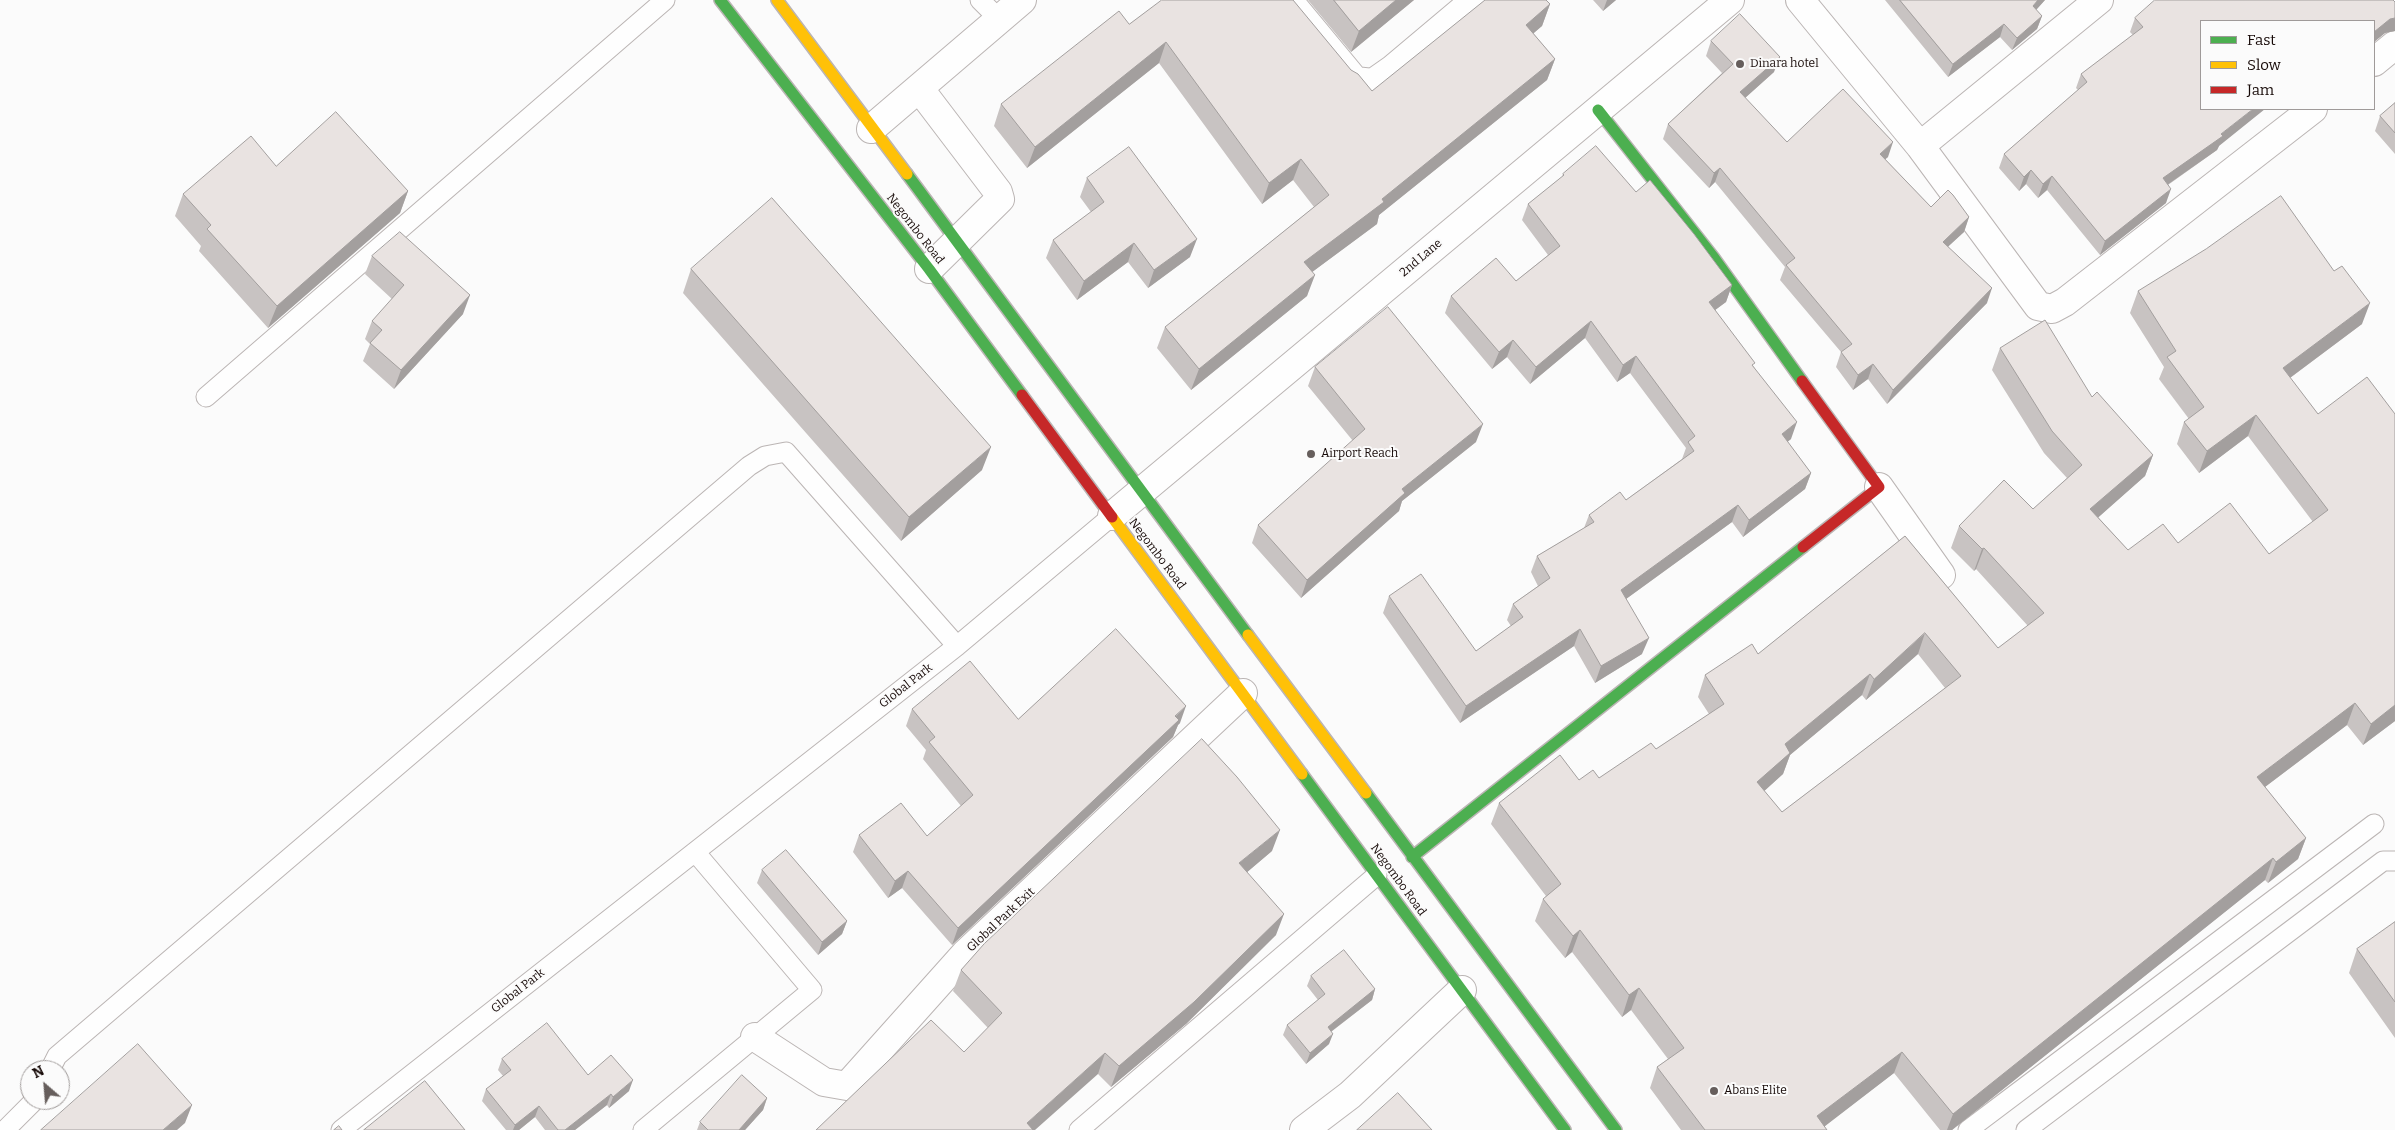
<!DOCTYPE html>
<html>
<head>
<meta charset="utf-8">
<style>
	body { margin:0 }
	#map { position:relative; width:2395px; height:1130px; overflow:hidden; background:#fbfbfb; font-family:Bitter,serif }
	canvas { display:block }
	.legend { position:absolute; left:2200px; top:20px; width:175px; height:90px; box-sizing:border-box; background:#fbfbfb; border:1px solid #9f9a99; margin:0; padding:6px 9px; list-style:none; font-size:15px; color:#160907 }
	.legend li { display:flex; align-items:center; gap:10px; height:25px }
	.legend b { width:25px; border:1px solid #9f9a99 }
	.north { position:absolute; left:20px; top:1060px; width:50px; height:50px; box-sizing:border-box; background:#fbfbfb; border:1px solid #9f9a99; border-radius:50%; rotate:333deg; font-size:14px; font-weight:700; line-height:20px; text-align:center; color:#160907 }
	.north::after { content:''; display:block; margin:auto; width:18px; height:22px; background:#665e5c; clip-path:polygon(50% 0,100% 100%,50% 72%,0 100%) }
</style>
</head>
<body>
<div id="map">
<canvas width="2395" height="1130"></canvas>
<ul class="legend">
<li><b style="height:6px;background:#4caf50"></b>Fast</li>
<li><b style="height:6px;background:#ffc107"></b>Slow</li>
<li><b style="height:6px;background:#c62828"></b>Jam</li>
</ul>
<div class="north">N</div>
</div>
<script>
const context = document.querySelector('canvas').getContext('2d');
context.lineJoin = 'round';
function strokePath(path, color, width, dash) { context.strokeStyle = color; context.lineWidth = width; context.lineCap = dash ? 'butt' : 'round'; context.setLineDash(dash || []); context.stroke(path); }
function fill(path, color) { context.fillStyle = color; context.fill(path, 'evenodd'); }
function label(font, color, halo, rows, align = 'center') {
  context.font = font + ' Bitter,serif'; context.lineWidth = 4; context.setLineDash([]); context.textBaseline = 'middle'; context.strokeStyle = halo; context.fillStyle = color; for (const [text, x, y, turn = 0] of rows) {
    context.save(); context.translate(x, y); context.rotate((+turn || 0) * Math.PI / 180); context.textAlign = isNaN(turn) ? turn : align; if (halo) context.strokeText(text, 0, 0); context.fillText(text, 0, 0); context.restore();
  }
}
const lane = new Path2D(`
	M980 0 999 19
	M206 397 665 0
	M50 1070 57 1056 749 466 765 456 786 452 957 646
	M5 1130 35 1100
	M341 1130 957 646 1112 516
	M643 1130 812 990 696 853
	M1079 1130 1377 875
	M1968 1130 2374 824
	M2026 1130 2383 861H2395`);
const street = new Path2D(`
	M1288 0 1355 81 1373 83 1393 69 1475 0
	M1800 0 1920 146 2038 306 2052 309 2065 302 2313 109
	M2394 0 2395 1
	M2374 62 2395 45
	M919 88 998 192 1000 199 929 269
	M871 129 1022 0
	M1920 146 2099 0
	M1879 487 1941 575
	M1112 516 1730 0
	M755 1037 824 1082 847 1086 965 954 1243 693
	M1304 1130 1350 1095 1462 990`);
const fast = new Path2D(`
	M720 0 929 269 1022 395
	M1598 110 1714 258 1802 381
	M907 174 1248 635
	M1302 774 1565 1130
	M1366 793 1616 1130
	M1412 857 1803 547`);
const slow = new Path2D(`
	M777 0 907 174
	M1112 517 1302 774
	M1248 635 1366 793`);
const jam = new Path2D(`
	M1802 381 1879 487 1803 547
	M1022 395 1112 517`);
strokePath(lane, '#bbb5b4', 21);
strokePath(street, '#bbb5b4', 30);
strokePath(fast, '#bbb5b4', 14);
strokePath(slow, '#bbb5b4', 14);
strokePath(jam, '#bbb5b4', 14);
strokePath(lane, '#fefefe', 19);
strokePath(street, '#fefefe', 28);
strokePath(fast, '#4caf50', 11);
strokePath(slow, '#ffc107', 11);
strokePath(jam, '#c62828', 11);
fill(new Path2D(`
	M1308 0H1414L1351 52Z
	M1593 0H1616L1603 11Z
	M1885 0H2045L2036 10 2042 16 2037 29 2012 50 2000 37 1948 77Z
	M2395 2V31L2385 33 2374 42V21H2201L2219 146 2217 150 2168 185 2166 203 2100 255 2047 190 2038 198 2026 184 2019 191 1999 168 2004 154 2078 90 2076 88 2081 74 2133 35 2130 32 2135 18Z
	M1550 4 1542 26 1533 33 1555 59 1547 80 1379 215 1377 224 1312 272 1307 296 1191 390 1157 348 1165 327 1314 207 1293 180 1262 204 1159 63 1027 168 994 126 1001 104 1129 24 1351 70 1372 91Z
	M1711 41 1774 72 1745 98 1787 142 1888 157 1885 159 1931 207 1969 217 1964 232 1948 246 1987 303 1887 404 1868 379 1853 390 1836 367 1841 352 1780 280 1785 267 1715 182 1709 188 1663 139 1668 124 1722 73 1706 56Z
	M2395 103V154L2375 131 2380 116Z
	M276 166 408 191 400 213 268 328 199 251 201 246 175 216 183 194Z
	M1563 174 1636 192 1732 285 1726 302 1715 310 1754 367 1791 439 1787 442 1811 473 1805 489 1743 537 1732 522 1626 599 1642 654 1595 683 1574 646 1460 723 1383 613 1389 596 1476 651 1511 626 1507 620 1513 604 1538 586 1531 572 1537 556 1584 528 1589 515 1626 500 1682 459 1686 448 1630 373 1617 382 1585 338 1530 384 1507 357 1492 369 1445 313 1451 296 1516 281 1548 255 1522 220 1528 204 1562 177Z
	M1087 178 1190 257 1148 288 1128 262 1077 300 1046 258 1053 240 1091 212 1080 197Z
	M372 256 463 314 394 389 363 361 370 344 365 339 372 321 392 299 365 274Z
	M691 269 982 470 901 541 683 293Z
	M2138 291 2362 324 2290 378 2318 414H2395V721L2363 745 2347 725 2265 787 2306 838 2298 859 2268 883 2265 880 1952 1130H1940L1894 1073 1824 1126 1827 1130H1681L1650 1088 1657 1067 1668 1059 1631 1010 1622 1017 1572 952 1565 958 1535 921 1543 899 1546 896 1491 824 1499 803 1579 780 1599 778 1656 749 1709 714 1698 697 1705 675 1758 654 1905 536 1998 648 2028 626 1976 569 1974 571 1951 548 1959 526 2033 509 2067 478 2044 453 1992 370 2000 348 2092 397 2153 455 2145 476 2098 517 2128 550 2178 543 2269 554 2313 522 2248 436 2199 473 2177 444 2184 422 2189 419 2159 379 2164 367 2130 313ZM1918 654 1945 688 1782 812 1764 791 1783 774 1790 755 1862 695 1866 700Z
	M1315 367 1476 442 1402 501 1399 511 1301 598 1252 543 1258 525 1353 441 1308 386Z
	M912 709 1018 719 1180 723 1178 725 1173 737 952 945 902 888 888 898 853 852 859 835 927 836 961 806 923 759 926 750 906 726Z
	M1272 851 1247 872 1276 935 1186 1024 1111 1087 1098 1074 964 1052 988 1028 953 991 961 970Z
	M762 870 847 921 842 934 818 955 757 883Z
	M2395 922V1038L2349 973 2357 949Z
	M1311 976 1375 989 1372 1000 1331 1032 1329 1044 1306 1064 1283 1035 1287 1025 1318 1000 1307 986Z
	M502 1059 588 1075 629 1091 609 1108 607 1105 575 1130H545L535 1117 519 1130H506L482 1101 486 1089 503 1076 498 1070Z
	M767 1098 763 1110 745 1130H697L700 1122Z`), '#c8c3c2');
fill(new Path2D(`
	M1396 0H1414L1351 52 1359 31Z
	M1607 0H1616L1603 11Z
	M2038 0H2045L2028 19 2033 6Z
	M1550 4 1542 26 1519 46 1526 25Z
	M2042 16 2037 29 2012 50 2017 38Z
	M2395 18V31L2385 33 2374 42V32L2390 19Z
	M2004 24 2000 37 1948 77 1953 64Z
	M1166 42 1159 63 1027 168 1035 147Z
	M1780 57 1774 72 1735 107 1740 92Z
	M1555 59 1547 80 1379 215 1377 224 1296 284 1304 262Z
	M2253 109H2265L2219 146 2217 150 2157 192 2163 178 2221 134Z
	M1893 142 1888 157 1874 169 1880 154Z
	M1301 159 1293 180 1262 204 1269 183Z
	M1720 168 1715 182 1709 188 1714 173Z
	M2031 170 2026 184 2019 191 2024 177Z
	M2052 176 2047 190 2038 198 2043 184Z
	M2171 189 2166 203 2100 255 2105 241Z
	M408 191 400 213 268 328 277 306Z
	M1969 217 1964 232 1938 256 1943 242Z
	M1197 239 1190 257 1148 288 1154 270Z
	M1134 243 1128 262 1077 300 1084 281Z
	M1315 275 1307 296 1191 390 1199 369Z
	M1732 285 1726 302 1703 319 1709 302Z
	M1992 288 1987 303 1887 404 1893 390Z
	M470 295 463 314 394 389 401 370Z
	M2370 303 2362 324 2275 389 2283 368Z
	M1591 321 1585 338 1530 384 1536 367Z
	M1513 340 1507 357 1492 369 1499 352Z
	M1636 356 1630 373 1617 382 1623 365Z
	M1873 364 1868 379 1853 390 1858 375Z
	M2256 415 2248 436 2199 473 2207 451Z
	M1797 422 1791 439 1776 451 1782 434Z
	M1483 424 1476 442 1402 501 1399 511 1301 598 1307 580 1402 489Z
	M991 447 982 470 901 541 909 517Z
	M2153 455 2145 476 2083 531 2090 509Z
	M1811 473 1805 489 1743 537 1749 520Z
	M1738 505 1732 522 1615 607 1621 590Z
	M1984 548 1976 569 1974 571 1982 549Z
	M1580 629 1574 646 1460 723 1466 706Z
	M1925 633 1918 654 1866 700 1874 679Z
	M1649 638 1642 654 1595 683 1601 666Z
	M1870 674 1862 695 1790 755 1783 774 1750 804 1757 782 1785 744Z
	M2355 703 2347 725 2249 799 2257 777Z
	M2395 705V721L2363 745 2371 724Z
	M1186 706 1180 723 1178 725 1173 737 952 945 958 928Z
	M1280 830 1272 851 1232 885 1239 863Z
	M2306 838 2298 859 2268 883 2276 862Z
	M2273 858 2265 880 1952 1130H1947L1953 1114Z
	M908 871 902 888 888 898 895 881Z
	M1284 914 1276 935 1186 1024 1111 1087 1119 1066Z
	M847 921 842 934 818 955 822 942Z
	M1580 930 1572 952 1565 958 1573 936Z
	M1639 988 1631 1010 1622 1017 1629 995Z
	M1375 989 1372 1000 1324 1037 1328 1027Z
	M1333 1034 1329 1044 1306 1064 1310 1053Z
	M1902 1052 1894 1073 1820 1130 1817 1116Z
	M1105 1053 1098 1074 1035 1130H1024L1027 1123Z
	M633 1080 629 1091 609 1108 613 1097Z
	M611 1094 607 1105 575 1130H565Z
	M767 1098 763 1110 745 1130H739Z
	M192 1105 185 1123 177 1130H163Z
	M539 1106 535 1117 519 1130H513L515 1125Z`), '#a39f9e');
const building = new Path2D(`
	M1162 0H1293L1351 70 1358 74 1372 91 1485 0H1546L1550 4 1526 25 1555 59 1382 199 1384 202 1304 262 1315 275 1199 369 1165 327 1329 195 1301 159 1269 183 1166 42 1035 147 1001 104 1119 11 1129 24Z
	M1334 0H1396L1359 31Z
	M1900 0H2038L2033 6 2042 16 2017 38 2004 24 1953 64Z
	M2155 0H2393L2395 2V18L2390 19 2374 32V21H2201V109H2253L2221 134 2223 136 2163 178 2171 189 2105 241 2052 176 2043 184 2031 170 2024 177 2004 154 2087 82 2081 74 2143 27 2135 18Z
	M1740 14 1780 57 1740 92 1787 142 1843 89 1893 142 1880 154 1931 207 1948 190 1953 195 1969 217 1943 242 1992 288 1893 390 1873 364 1858 375 1841 352 1852 344 1786 265 1795 258 1720 168 1714 173 1668 124 1733 64 1711 41Z
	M2395 103V133L2380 116Z
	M336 112 408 191 277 306 207 229 211 225 183 194 251 136 276 166Z
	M1596 146 1636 192 1650 180 1694 234 1732 285 1709 302 1755 363 1752 365 1797 422 1782 434 1811 473 1749 520 1738 505 1621 590 1649 638 1601 666 1580 629 1466 706 1389 596 1421 574 1476 651 1523 617 1513 604 1550 578 1537 556 1594 522 1589 515 1620 492 1626 500 1694 451 1688 442 1695 436 1636 356 1623 365 1591 321 1536 367 1513 340 1499 352 1451 296 1496 258 1516 281 1560 246 1528 204 1564 175 1563 174Z
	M1129 147 1197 239 1154 270 1134 243 1084 281 1053 240 1104 202 1087 178Z
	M2281 196 2334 271 2342 266 2370 303 2283 368 2318 414 2367 377 2395 414V705L2371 724 2355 703 2257 777 2306 838 2276 862 2273 858 1953 1114 1902 1052 1817 1116 1827 1130H1705L1657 1067 1684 1048 1639 988 1629 995 1580 930 1573 936 1543 899 1561 884 1499 803 1560 755 1579 780 1593 770 1599 778 1651 743 1656 749 1724 704 1705 675 1752 644 1758 654 1905 536 1998 648 2044 613 1984 548 1982 549 1959 526 2004 480 2033 509 2082 465 2052 431 2000 348 2045 320 2092 397 2097 392 2153 455 2090 509 2128 550 2163 524 2178 543 2230 503 2269 554 2328 510 2256 415 2207 451 2184 422 2204 407 2167 357 2176 351 2138 291 2206 249ZM1925 633 1961 676 1782 812 1757 782 1790 753 1785 744 1870 674 1874 679Z
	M772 198 991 447 909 517 691 269Z
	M400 232 470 295 401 370 370 343 382 330 372 321 404 285 372 256Z
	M1388 307 1483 424 1402 489 1405 493 1307 580 1258 525 1365 429 1315 367Z
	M1116 629 1186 706 1175 716 1179 720 958 928 908 871 895 881 859 835 901 803 927 836 973 795 929 742 935 737 912 709 970 661 1018 719Z
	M1202 739 1237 777 1280 830 1239 863 1284 914 1194 1002 1119 1066 1105 1053 1027 1123 1033 1130H816L931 1020 964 1052 1002 1013 961 970 984 944Z
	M786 850 847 921 822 942 762 870Z
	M2395 922V1002L2357 949Z
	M1344 950 1375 989 1328 1027 1333 1034 1310 1053 1287 1025 1325 994 1311 976Z
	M547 1023 588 1075 611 1055 633 1080 613 1097 611 1094 565 1130H558L539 1106 515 1125 486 1089 511 1070 502 1059Z
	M138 1044 192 1105 163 1130H41Z
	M742 1075 767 1098 739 1130H708L700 1122Z
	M425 1081 465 1130H364Z
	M1398 1093 1432 1130H1357Z
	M339 1126 342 1130H334Z`);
fill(building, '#e9e3e1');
strokePath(building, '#a39f9e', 1);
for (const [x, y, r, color] of [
	[1740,64,5,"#665e5c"],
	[1311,454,5,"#665e5c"],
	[1714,1091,5,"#665e5c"]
]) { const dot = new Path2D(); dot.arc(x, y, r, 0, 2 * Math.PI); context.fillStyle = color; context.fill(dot); strokePath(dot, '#fbfbfb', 2); }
label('12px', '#160907', '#fbfbfb', [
	["Dinara hotel",1750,64],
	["Airport Reach",1321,454],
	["Abans Elite",1724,1091]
], 'left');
label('12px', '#160907', '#fbfbfb', [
	["Negombo Road",915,229,52],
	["2nd Lane",1421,258,-40],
	["Negombo Road",1157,554,53],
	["Global Park",906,686,-38],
	["Negombo Road",1398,880,54],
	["Global Park Exit",1001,920,-43],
	["Global Park",518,991,-38]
]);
</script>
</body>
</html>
